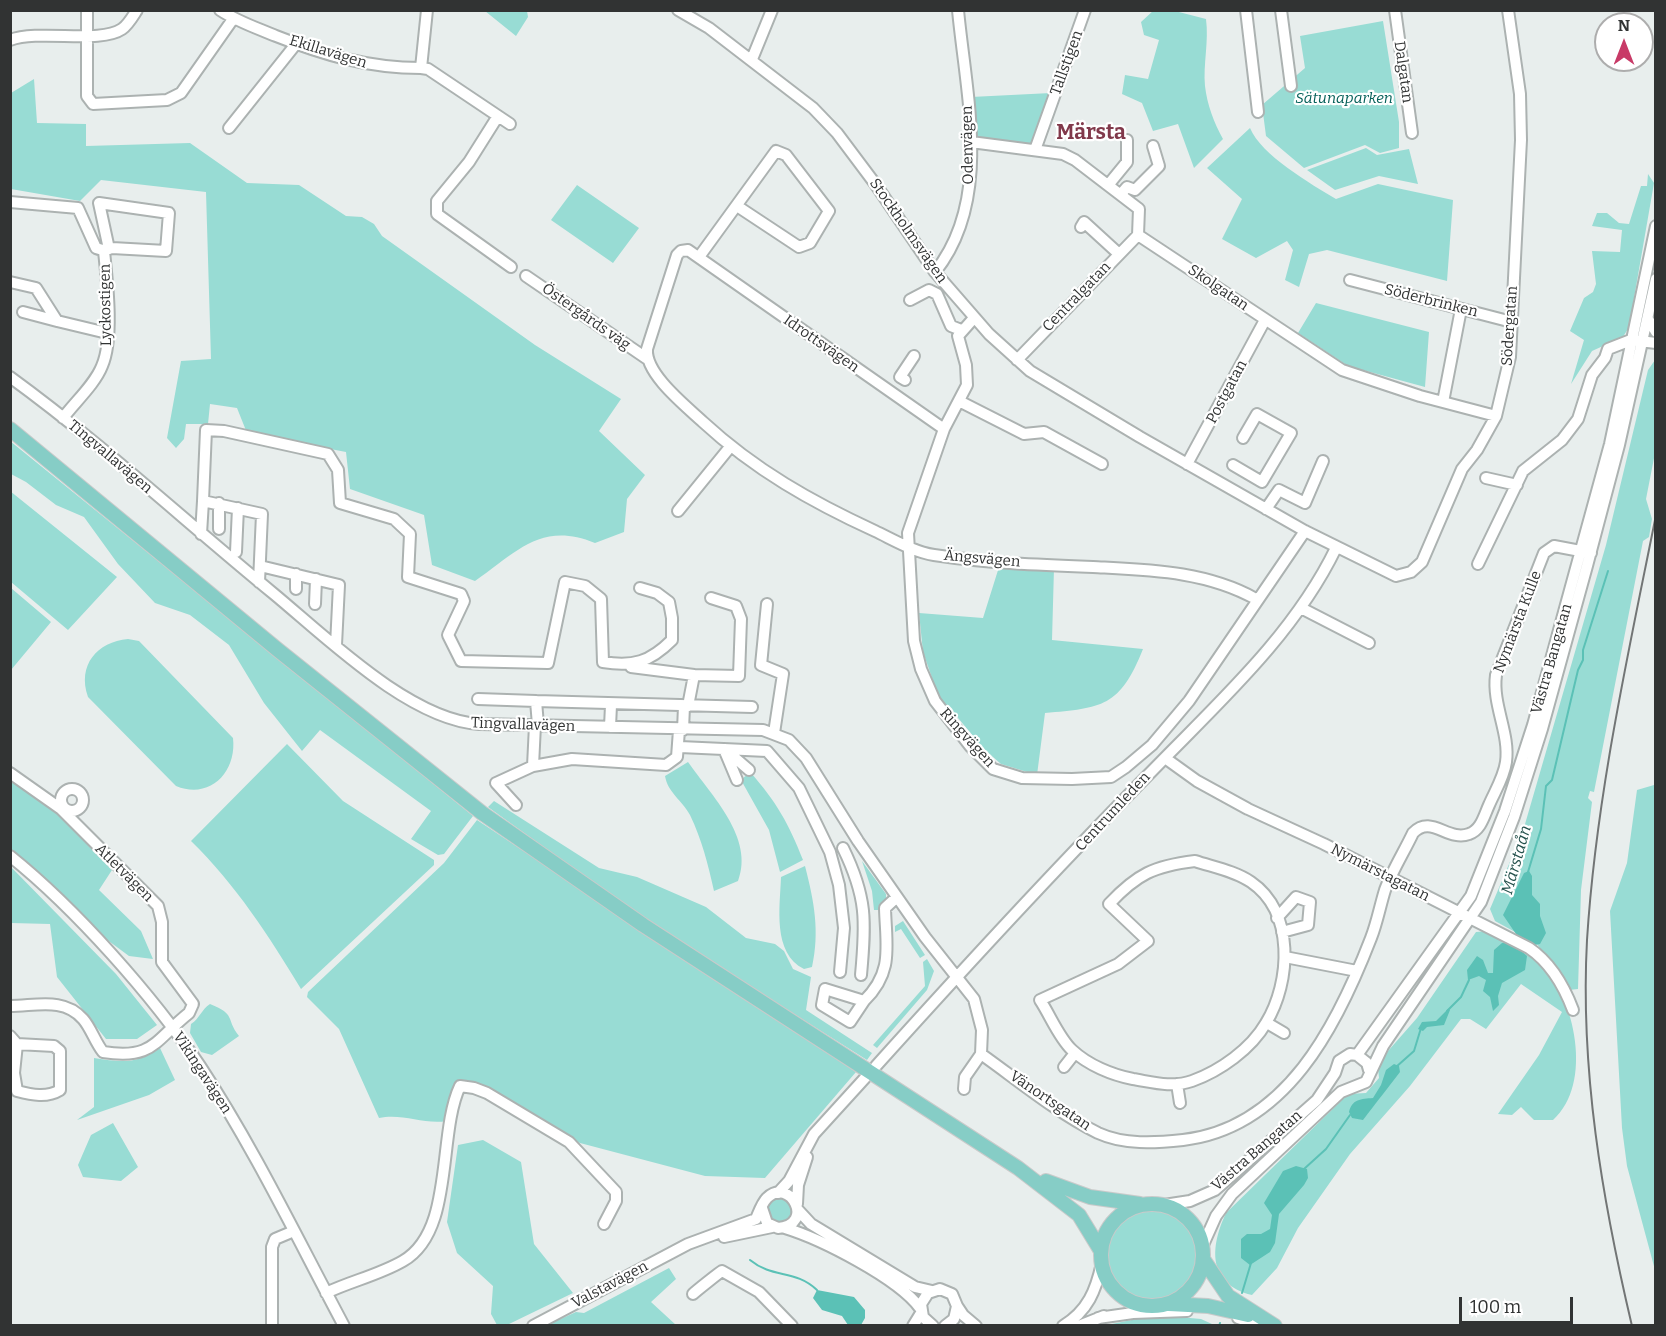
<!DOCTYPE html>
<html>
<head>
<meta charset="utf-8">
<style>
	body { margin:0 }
	#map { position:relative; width:1666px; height:1336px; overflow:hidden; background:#e8eeed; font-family:Bitter,serif }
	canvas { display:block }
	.frame { position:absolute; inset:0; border:12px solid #313333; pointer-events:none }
	.north { position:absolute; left:1594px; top:12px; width:60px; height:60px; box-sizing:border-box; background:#fff; border:2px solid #adadad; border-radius:50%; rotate:0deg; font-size:16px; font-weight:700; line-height:24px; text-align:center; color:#313333 }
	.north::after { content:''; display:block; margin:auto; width:21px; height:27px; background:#c83a67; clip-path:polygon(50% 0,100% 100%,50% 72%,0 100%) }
	.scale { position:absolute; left:1459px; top:1297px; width:114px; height:27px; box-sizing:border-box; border:3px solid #313333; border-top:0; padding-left:8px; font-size:18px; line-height:21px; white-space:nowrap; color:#313333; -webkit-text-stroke:4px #fff; paint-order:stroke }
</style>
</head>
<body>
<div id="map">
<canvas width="1666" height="1336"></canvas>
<div class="frame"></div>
<div class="north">N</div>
<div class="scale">100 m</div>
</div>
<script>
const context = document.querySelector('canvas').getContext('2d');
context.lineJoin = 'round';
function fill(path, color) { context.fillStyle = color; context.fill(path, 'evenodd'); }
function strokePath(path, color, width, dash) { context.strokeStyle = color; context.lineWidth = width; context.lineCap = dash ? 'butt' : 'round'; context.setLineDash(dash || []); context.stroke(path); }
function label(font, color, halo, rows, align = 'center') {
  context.font = font + ' Bitter,serif'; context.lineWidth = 4.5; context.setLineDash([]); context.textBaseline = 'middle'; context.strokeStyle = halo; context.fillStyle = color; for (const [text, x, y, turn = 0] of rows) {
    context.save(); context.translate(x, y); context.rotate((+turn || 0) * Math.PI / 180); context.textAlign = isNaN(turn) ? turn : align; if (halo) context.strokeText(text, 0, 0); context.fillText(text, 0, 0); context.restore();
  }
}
fill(new Path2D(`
	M1154 10 1175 11 1206 19C1209 42 1203 64 1205 86 1207 104 1214 123 1223 139L1194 168 1178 124 1153 131 1142 103 1122 94 1125 75 1148 79 1159 40 1144 35 1141 22Z
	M485 11H527L528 17 516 36Z
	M1383 21 1399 122V148L1380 153 1365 145 1304 168 1266 136 1262 105 1305 68 1300 36Z
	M34 79 37 123 86 124V146L190 143 247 183 299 185 346 216 362 217 374 224 382 236 535 345 621 399 599 431 645 475 627 499 624 532 595 543C541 521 517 552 475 581L432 565 424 515 350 489 346 452 247 433 237 408 210 404 208 424H186L184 439 176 448 167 438 181 361 211 359 206 192 101 180 80 201 11 189V93Z
	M1051 93 1031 144 975 137 971 97Z
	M1250 128C1261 155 1311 184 1336 199L1378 184 1453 200 1447 281 1327 250 1309 254 1299 287 1285 280 1293 250 1287 241 1256 258 1222 239 1242 199 1207 168Z
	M1366 148 1377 155 1409 149 1418 184 1379 176 1335 190 1307 170Z
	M1648 174 1654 183 1629 327 1623 337 1592 351 1571 384 1584 340 1570 331 1584 298 1593 292 1596 284 1592 251 1620 252 1622 230 1592 226 1597 213H1607L1619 223 1629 224 1641 186H1647Z
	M577 185 639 228 613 263 551 220Z
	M1316 303 1429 332 1425 387 1348 366 1298 333Z
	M1655 360V453L1646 499 1652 519 1649 537 1643 541 1594 792 1590 791 1588 798 1592 802 1581 890 1578 989 1569 990 1537 944 1495 921 1490 909 1523 831 1606 545 1648 370Z
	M10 441 473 816 444 854 438 855 411 839 431 811 320 730 302 751 264 703 229 645 190 615 155 603 118 564 84 517 56 505 26 482 11 474Z
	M10 491 117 577 68 630 11 582Z
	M999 567 1054 568 1052 640 1143 649C1120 707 1102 708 1045 713L1037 775 1001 764 984 749 953 712H950L938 695 923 652 919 613 983 618Z
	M11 588 51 622 11 670Z
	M128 639 139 641 233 738C237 772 210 800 176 786L88 697C77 665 97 642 128 639Z
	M287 744 343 801 434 860V865L301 989C269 936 236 885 191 841Z
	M688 762C711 795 755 838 738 881L714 891C708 864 702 840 690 815 682 800 668 793 665 776Z
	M750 772C776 801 789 824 803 860L780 872 769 830 741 780Z
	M10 775 47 803 112 870 99 890 141 931 153 959 129 956 106 939 11 849Z
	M1655 782H1656L1655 1270 1627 1166 1622 1128 1610 911 1627 863 1637 790 1654 785Z
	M494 801 599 868 637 877 706 907 746 938 775 944 784 951 793 969 811 977 806 1010 872 1053 867 1060 648 922 488 807Z
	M477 820 856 1072 765 1178 705 1176 580 1143 480 1084 456 1082 447 1121C424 1125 403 1113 379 1118L339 1029 307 997 308 992 444 863Z
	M862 861 886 894V900L882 903 881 910H874L872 891Z
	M10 866 116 974 157 1025 137 1039H106L57 977 50 924 11 923Z
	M805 866C814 901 820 931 812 967L804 969C772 953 780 907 781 877Z
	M903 921 925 955 920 958 901 929 895 932V926Z
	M1488 931C1505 938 1527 947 1540 961 1575 997 1594 1084 1553 1120H1534L1521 1107 1512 1115 1498 1114 1539 1055 1562 1012 1521 984 1486 1029 1470 1019H1461L1410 1086 1350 1154 1298 1228 1277 1268 1252 1295C1207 1284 1210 1247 1226 1213L1348 1094 1366 1093 1379 1078 1378 1068 1388 1051 1417 1018 1476 932Z
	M927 959 934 971 927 990 877 1048 873 1045 925 986 923 962Z
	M210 1004C237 1015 225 1018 239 1036L212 1055 201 1052 190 1033 191 1024C200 1018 201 1010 210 1004Z
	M160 1048 175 1080 149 1095 77 1120 94 1107V1058C121 1062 136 1065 160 1048Z
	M113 1123 138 1167 121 1181 83 1177 78 1165 91 1135Z
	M483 1140 521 1162 534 1244 573 1293 507 1325H497L491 1314 493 1286 457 1253 447 1222 458 1145Z
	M767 1210a13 13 0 1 1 26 0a13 13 0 1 1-26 0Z
	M1107 1256a45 45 0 1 1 90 0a45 45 0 1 1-90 0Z
	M669 1268 676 1279 651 1302 676 1325 545 1326 576 1312 584 1313Z
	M1156 1315 1201 1319 1212 1324 1102 1326Z`), '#98dcd4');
fill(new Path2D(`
	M1529 871 1532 876V895L1540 904V916L1546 933 1540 944 1535 945 1523 939 1517 947 1527 956 1525 970 1502 983 1498 996 1499 1005 1493 1011 1490 997 1483 991 1486 980 1479 976 1468 980 1467 970 1477 956 1483 960 1488 973H1493L1494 950 1502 943H1510L1516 934 1503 915 1524 873Z
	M1448 1009 1450 1010 1444 1025 1427 1027 1423 1031 1418 1029 1422 1022 1436 1021Z
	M1394 1064 1399 1066 1400 1072C1387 1089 1376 1103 1363 1120L1352 1118 1349 1112C1352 1099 1361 1099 1373 1098L1381 1085 1386 1070Z
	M1296 1166 1307 1169 1308 1178 1304 1185 1279 1214 1275 1243 1270 1252 1250 1265 1241 1258V1239L1247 1234H1261L1270 1229 1272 1215 1264 1203 1283 1171Z
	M817 1290 854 1297 865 1310V1318L861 1325H848L842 1316 822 1310 813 1298Z`), '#5bc1b6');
strokePath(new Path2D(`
	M1528 872 1541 829 1546 786 1552 780 1578 670 1583 660V650L1608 571
	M1447 1011 1461 997 1469 980
	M1396 1067 1414 1051 1421 1028
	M1304 1169 1326 1149 1350 1115
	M750 1260C773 1279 795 1269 817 1290
	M1242 1293 1251 1263
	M1219 1326 1220 1323`), '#5bc1b6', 2);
const minor = new Path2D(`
	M87 10V96L93 104 167 100 181 93 233 19
	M220 10C238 22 257 28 276 36 324 55 368 68 421 68L427 10
	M678 10 709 28 813 108 837 133 876 185 935 272 989 334 1030 371 1140 437 1305 531 1396 576 1411 572 1422 562 1462 469 1477 450 1496 416 1510 357 1521 140 1520 94 1508 10
	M1246 10 1258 112
	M1281 10 1291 86
	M1395 10 1412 133
	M10 40C40 29 100 44 122 29 128 25 133 16 137 10
	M752 59 772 10
	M421 68 428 69 510 124
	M498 116 469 162 437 201V214L511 267
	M229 128 296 44
	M971 142 1063 154 1075 160 1139 209 1138 235
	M1035 150 1085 10
	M1109 184 1127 162V140
	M1121 194 1127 187 1135 190 1159 166 1153 146
	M10 202 78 208 96 248C102 250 105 251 112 248L166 251 169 213 99 203 109 249
	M1081 227 1084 222 1119 254
	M1138 235 1342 370 1420 396 1496 416
	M699 257 776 151 786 155 829 211 810 243 799 247 737 206
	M935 272C993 200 966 95 958 10
	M526 276 646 358
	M1350 280 1512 322
	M10 282 36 288 57 321 107 333
	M910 300 929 290 937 294 951 326 961 330
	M23 312 57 321
	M974 318 958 336 966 365 967 385 944 429 908 533 914 641 921 669 935 701 970 746 993 769 1022 778 1072 779 1111 777 1126 767 1152 745 1189 701 1305 531
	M1648 319 1656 332
	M1608 349 1631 340 1656 343
	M1017 360 1138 235
	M10 377C102 444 186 522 274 594 326 637 410 720 479 724L763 730 789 740 806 758 858 841 925 937 974 999 982 1030 981 1054 965 1077 964 1089
	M905 380 900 377 914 356
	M959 401 1024 434 1044 432 1102 464
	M1443 402 1461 309
	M63 418C75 402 95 384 102 366 114 339 107 281 104 251
	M944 429 688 250 681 251 677 255 647 349C645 374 686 406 703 422 755 470 812 502 875 531 894 540 914 552 934 555 987 563 1040 565 1093 567 1150 570 1206 571 1256 599
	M1187 464 1265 320
	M1233 465 1262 482 1291 433 1257 414 1243 438
	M1486 478 1517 485
	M203 501 206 430 224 431 328 454 338 470 340 503 394 519 410 534 408 577 461 594 464 601 448 635 461 661 548 663 565 582 585 586 601 599 603 662C633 667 650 662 672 640V618L669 602 657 593 640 588
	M1266 509 1279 490 1305 503 1323 461
	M678 511 730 447
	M219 529V503
	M201 534 203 501 262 514 259 582
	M236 552 238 508
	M1478 564 1523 471 1562 440 1578 419 1592 375 1605 358 1608 349
	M260 566 339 585 336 645
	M296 589V574
	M315 604 316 579
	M767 604 761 665 783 674 774 733
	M1301 608 1369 643
	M631 667 694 675
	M478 699 536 701 538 725
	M536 701 752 707
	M688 706 694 675 739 676 741 619 736 606 711 598
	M535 725 533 766 572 759 666 765 677 757 679 730
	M610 727 611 705
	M683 730 684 706
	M680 747 767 751 799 788 830 852 839 885 844 928 840 972
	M724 749 737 780
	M727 751 749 770
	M1165 758 1197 781 1248 809 1324 844 1529 948C1551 963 1564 986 1573 1010
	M10 773 61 809 158 906 162 922V962L193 1004 189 1013C154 1041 153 1060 103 1052 95 1042 91 1028 83 1019 64 997 36 1006 10 1006
	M61 800a11 11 0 1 1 22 0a11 11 0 1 1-22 0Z
	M516 805 496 783 533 766
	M843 848C867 897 866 921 861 975
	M10 856C76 909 153 996 200 1066 254 1148 297 1238 344 1326
	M1195 861C1213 867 1235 871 1251 882 1295 912 1291 982 1266 1023 1251 1049 1220 1071 1192 1081 1172 1088 1152 1082 1133 1079 1112 1075 1088 1065 1072 1050 1059 1038 1050 1015 1040 1000L1118 964 1148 941 1109 904C1137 874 1154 866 1195 861Z
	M1277 918 1296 897 1310 902 1308 925 1282 932
	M1285 957 1357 971
	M864 1001 850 1022 822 1005 825 989 864 1001C894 972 886 946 885 908L897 897
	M1267 1023 1284 1033
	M10 1036 17 1044 14 1073 17 1091C32 1095 47 1098 60 1090V1051L54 1046 17 1044
	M981 1054C1019 1081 1056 1112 1098 1133 1124 1145 1155 1143 1183 1140 1286 1128 1337 1026 1371 938 1377 923 1380 906 1385 890 1392 871 1404 852 1413 833 1431 814 1448 842 1469 834 1481 830 1484 816 1489 805 1495 791 1504 777 1506 762 1510 733 1492 705 1496 675L1544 553 1554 546 1591 553
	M1357 1055 1471 896 1505 811 1533 725 1610 444 1656 226
	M876 1066C966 966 1057 867 1152 771 1218 703 1294 635 1336 548
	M1064 1067 1075 1053
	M1177 1084 1180 1103
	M778 1193 789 1181 814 1134 865 1078
	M797 1204 798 1185 807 1157
	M1164 1205 1190 1201 1215 1190 1317 1100 1335 1073 1339 1061 1350 1054 1357 1055 1367 1063 1369 1070
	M798 1210 811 1224 915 1287 932 1291
	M785 1228C821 1239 898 1278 920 1308
	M724 1237 772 1227
	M1203 1245 1216 1216 1232 1194 1341 1092 1366 1082 1383 1046 1481 902 1514 817 1542 729 1587 566 1619 445 1656 279
	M326 1293C351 1281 379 1275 403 1261 455 1231 437 1135 460 1086L474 1088 487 1093 569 1142 616 1192V1201L604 1224
	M693 1294C696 1291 720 1272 722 1271L759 1292 792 1326
	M957 1306 963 1315 976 1326
	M1098 1318 1133 1313 1187 1311
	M1238 1318 1262 1326
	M272 1326V1247L275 1239 294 1231
	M533 1326 688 1244 756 1219C759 1212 762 1203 767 1198 790 1176 816 1225 778 1228L767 1223 762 1208
	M913 1326 921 1313
	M933 1326 923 1317 921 1304 928 1293 940 1289 952 1294 957 1306 954 1319 945 1326
	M1063 1326C1088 1311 1096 1290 1102 1263
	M1079 1326 1104 1316`);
const major = new Path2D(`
	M10 429 278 650 482 813 643 925 1018 1168 1079 1215 1101 1251
	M1046 1181 1090 1197 1140 1204
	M1101 1255a51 51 0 1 1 102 0a51 51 0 1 1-102 0Z
	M1203 1259 1228 1296 1275 1326
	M1169 1304 1208 1306 1248 1315`);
strokePath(minor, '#acb2b1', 14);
strokePath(major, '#c9caca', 16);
strokePath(minor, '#fff', 10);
strokePath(major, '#86cdc6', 14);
strokePath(new Path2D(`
	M1632 1326C1602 1199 1580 1070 1587 940 1596 797 1628 655 1656 515`), '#727575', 2);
label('15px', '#313333', '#fff', [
	["Ekillavägen",328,52,17],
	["Tallstigen",1067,63,-70],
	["Dalgatan",1403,72,82],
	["Odenvägen",968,145,-91],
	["Stockholmsvägen",908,231,55],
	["Skolgatan",1218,288,34],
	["Centralgatan",1077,297,-46],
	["Söderbrinken",1431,301,14],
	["Lyckostigen",106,305,-91],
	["Östergårds väg",586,317,35],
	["Södergatan",1510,326,-86],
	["Idrottsvägen",821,344,35],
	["Postgatan",1227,392,-62],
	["Tingvallavägen",110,457,40],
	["Ängsvägen",982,559,5],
	["Nymärsta Kulle",1518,622,-69],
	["Västra Bangatan",1552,659,-74],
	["Tingvallavägen",523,725,2],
	["Ringvägen",967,738,48],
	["Centrumleden",1113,812,-47],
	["Atletvägen",124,873,45],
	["Nymärstagatan",1380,873,27],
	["Vikingavägen",202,1073,57],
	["Vänortsgatan",1050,1101,34],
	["Västra Bangatan",1257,1151,-41],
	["Valstavägen",610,1285,-28]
]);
label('italic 15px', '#035f58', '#fff', [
	["Sätunaparken",1344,99]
]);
label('italic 16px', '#24514c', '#fff', [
	["Märstaån",1517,860,-74]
]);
label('bold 21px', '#81394b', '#fff', [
	["Märsta",1091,133]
]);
</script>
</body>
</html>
